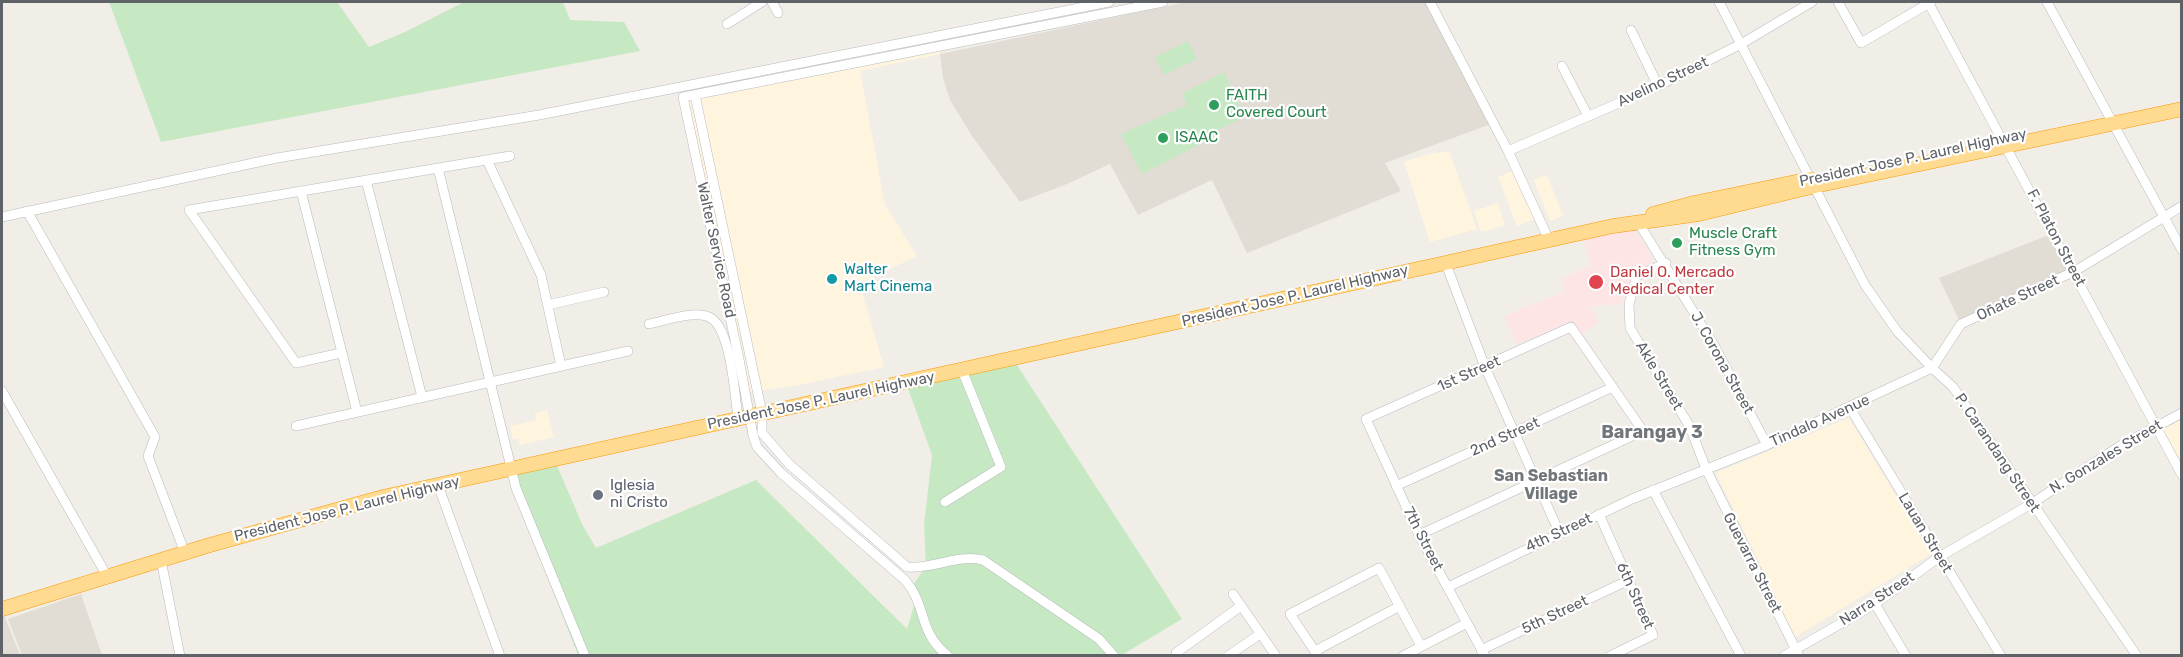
<!DOCTYPE html>
<html>
<head>
<meta charset="utf-8">
<style>
	body { margin:0 }
	#map { position:relative; width:2183px; height:657px; overflow:hidden; background:#f1eee7; font-family:Rubik,sans-serif }
	canvas { display:block }
	.frame { position:absolute; inset:0; border:3px solid #5f6368; pointer-events:none }
</style>
</head>
<body>
<div id="map">
<canvas width="2183" height="657"></canvas>
<div class="frame"></div>
</div>
<script>
const context = document.querySelector('canvas').getContext('2d');
context.lineJoin = 'round';
function fill(path, color) { context.fillStyle = color; context.fill(path, 'evenodd'); }
function strokePath(path, color, width, dash) { context.strokeStyle = color; context.lineWidth = width; context.lineCap = dash ? 'butt' : 'round'; context.setLineDash(dash || []); context.stroke(path); }
function label(font, color, halo, rows, align = 'center') {
  context.font = font + ' Rubik,sans-serif'; context.lineWidth = 4.5; context.setLineDash([]); context.textBaseline = 'middle'; context.strokeStyle = halo; context.fillStyle = color; for (const [text, x, y, turn = 0] of rows) {
    context.save(); context.translate(x, y); context.rotate((+turn || 0) * Math.PI / 180); context.textAlign = isNaN(turn) ? turn : align; if (halo) context.strokeText(text, 0, 0); context.fillText(text, 0, 0); context.restore();
  }
}
fill(new Path2D(`
	M936 38 940 54 860 71 885 205 917 256 873 277 861 288 884 367 799 385 743 393 677 85Z
	M1449 151 1477 229 1430 242 1404 162 1428 154Z
	M1513 171 1525 202 1529 201 1536 219 1517 226 1498 177Z
	M1547 175 1563 216 1550 221 1534 180Z
	M1498 203 1505 225 1481 232 1474 211Z
	M547 410 554 437 520 445 518 438 513 439 510 426 536 420 535 413Z
	M2181 413V475L2156 426Z
	M1849 418 1931 554 1795 637 1716 473Z`), '#fff5df');
fill(new Path2D(`
	M1187 2H1426L1491 124 1385 163 1401 191 1247 253 1212 180 1138 215 1110 164 1067 184 1020 202 972 136 950 100 943 78 940 54Z
	M2054 233 2075 271 1961 324 1939 278Z
	M81 594 102 655H22L8 619Z
	M4 615 20 655 2 656V616Z`), '#e1ddd5');
fill(new Path2D(`
	M1634 226 1653 262 1633 276 1627 285 1621 304 1591 306 1598 323 1582 334 1573 323 1516 344 1504 316 1565 291 1561 279 1591 266 1582 236Z`), '#fde5e5');
fill(new Path2D(`
	M109 2H337L369 47 405 32 464 2H563L570 20 624 22 640 51 161 142Z
	M1188 41 1197 59 1164 75 1155 57Z
	M1224 72 1245 117 1203 137 1205 142 1142 174 1121 134 1187 105 1190 111 1182 93Z
	M1013 359 1182 619 1122 655H578L545 571 511 468 554 459 583 526 596 548 756 480 907 629 917 596 911 588 926 566 924 525 932 455 906 383Z`), '#c6e9c4');
const minor = new Path2D(`
	M772 2 778 13
	M1430 2 1508 151 1549 240
	M1719 2 1865 285 1897 331 1932 368 1953 387 2137 656
	M1838 2 1861 43 1931 2
	M1928 2 2182 475
	M2047 2 2182 250
	M727 24 762 2
	M1631 30 1658 86
	M1562 66 1588 116
	M695 95 762 413V433L789 464 907 567C934 569 957 554 983 560L1099 639 1114 656
	M1508 151 1658 86 1741 44 1812 2
	M487 160 541 275 561 366
	M438 168 516 488 585 656
	M366 180 422 397
	M301 191 357 412
	M27 211 155 437 148 456 185 553
	M2 217 277 158 539 115 1109 2
	M1638 222 1715 347 1767 445
	M1666 263 1637 276 1629 304 1630 328 1690 427 1706 469 1799 656
	M1446 264 1485 367 1559 532
	M548 305 604 292
	M649 324C665 321 694 310 709 317 731 326 735 397 738 418
	M341 353 296 363 189 210 510 156
	M2 391 107 576
	M1850 408 2001 656
	M296 426 628 351
	M438 485 500 656
	M1396 486 1613 387
	M1653 490 1741 656
	M945 502 1001 467 962 370
	M1599 514 1653 635 1610 656
	M1419 535 1643 431 1571 327 1366 419 1419 535 1485 656
	M161 560 180 656
	M1448 587 1632 499 1767 445 1932 368 1961 324 2075 271 2182 206
	M1233 594 1276 656
	M1875 604 1906 656
	M1481 650 1629 580
	M1315 651 1400 606
	M948 656C917 631 928 607 905 580L781 473 757 447 753 435 739 359 683 97 1163 2
	M1179 656 1176 653 1241 606
	M1228 656 1260 634
	M1318 656 1290 614 1379 568 1421 646
	M1403 656 1467 623
	M1784 656 1875 604 1939 557 2031 504 2120 446 2182 413`);
const highway = new Path2D(`
	M1653 214 1694 203 1810 179
	M2 609 210 545 383 497 1613 226 1699 214 1815 186 2182 109`);
strokePath(minor, '#b8babe', 10);
strokePath(highway, '#f99900', 15);
strokePath(minor, '#fff', 9);
strokePath(highway, '#ffdb91', 14);
for (const [x, y, r, color] of [
	[1214,105,6,"#2e9e5b"],
	[1163,138,6,"#2e9e5b"],
	[1677,243,6,"#2e9e5b"],
	[832,279,6,"#0f9aa8"],
	[1596,282,8,"#e0444e"],
	[598,495,6,"#6b7280"]
]) { const dot = new Path2D(); dot.arc(x, y, r, 0, 2 * Math.PI); context.fillStyle = color; context.fill(dot); strokePath(dot, '#fff', 2); }
label('15px', '#5f6368', '#fff', [
	["Avelino Street",1663,82,-25],
	["President Jose P. Laurel Highway",1913,158,-12],
	["F. Platon Street",2056,238,62],
	["Walter Service Road",716,250,78],
	["President Jose P. Laurel Highway",1295,296,-13],
	["Oñate Street",2018,298,-25],
	["J. Corona Street",1722,363,61],
	["1st Street",1469,374,-24],
	["Akle Street",1659,376,59],
	["President Jose P. Laurel Highway",821,401,-12],
	["Tindalo Avenue",1820,421,-24],
	["2nd Street",1505,437,-24],
	["P. Carandang Street",1997,453,56],
	["N. Gonzales Street",2106,457,-31],
	["President Jose P. Laurel Highway",347,509,-14],
	["4th Street",1559,533,-25],
	["Lauan Street",1925,533,59],
	["7th Street",1423,539,63],
	["Guevarra Street",1752,563,63],
	["6th Street",1635,596,66],
	["Narra Street",1877,599,-33],
	["5th Street",1555,615,-25]
]);
label('15px', '#27864d', '#fff', [
	["FAITH",1226,96],
	["Covered Court",1226,113],
	["ISAAC",1175,138],
	["Muscle Craft",1689,234],
	["Fitness Gym",1689,251]
], 'left');
label('15px', '#0d838f', '#fff', [
	["Walter",844,270],
	["Mart Cinema",844,287]
], 'left');
label('15px', '#be3a42', '#fff', [
	["Daniel O. Mercado",1610,273],
	["Medical Center",1610,290]
], 'left');
label('15px', '#5b616d', '#fff', [
	["Iglesia",610,486],
	["ni Cristo",610,503]
], 'left');
label('bold 16px', '#70767a', '#fff', [
	["San Sebastian",1551,476],
	["Village",1551,494]
]);
label('bold 18px', '#70767a', '#fff', [
	["Barangay 3",1652,433]
]);
</script>
</body>
</html>
